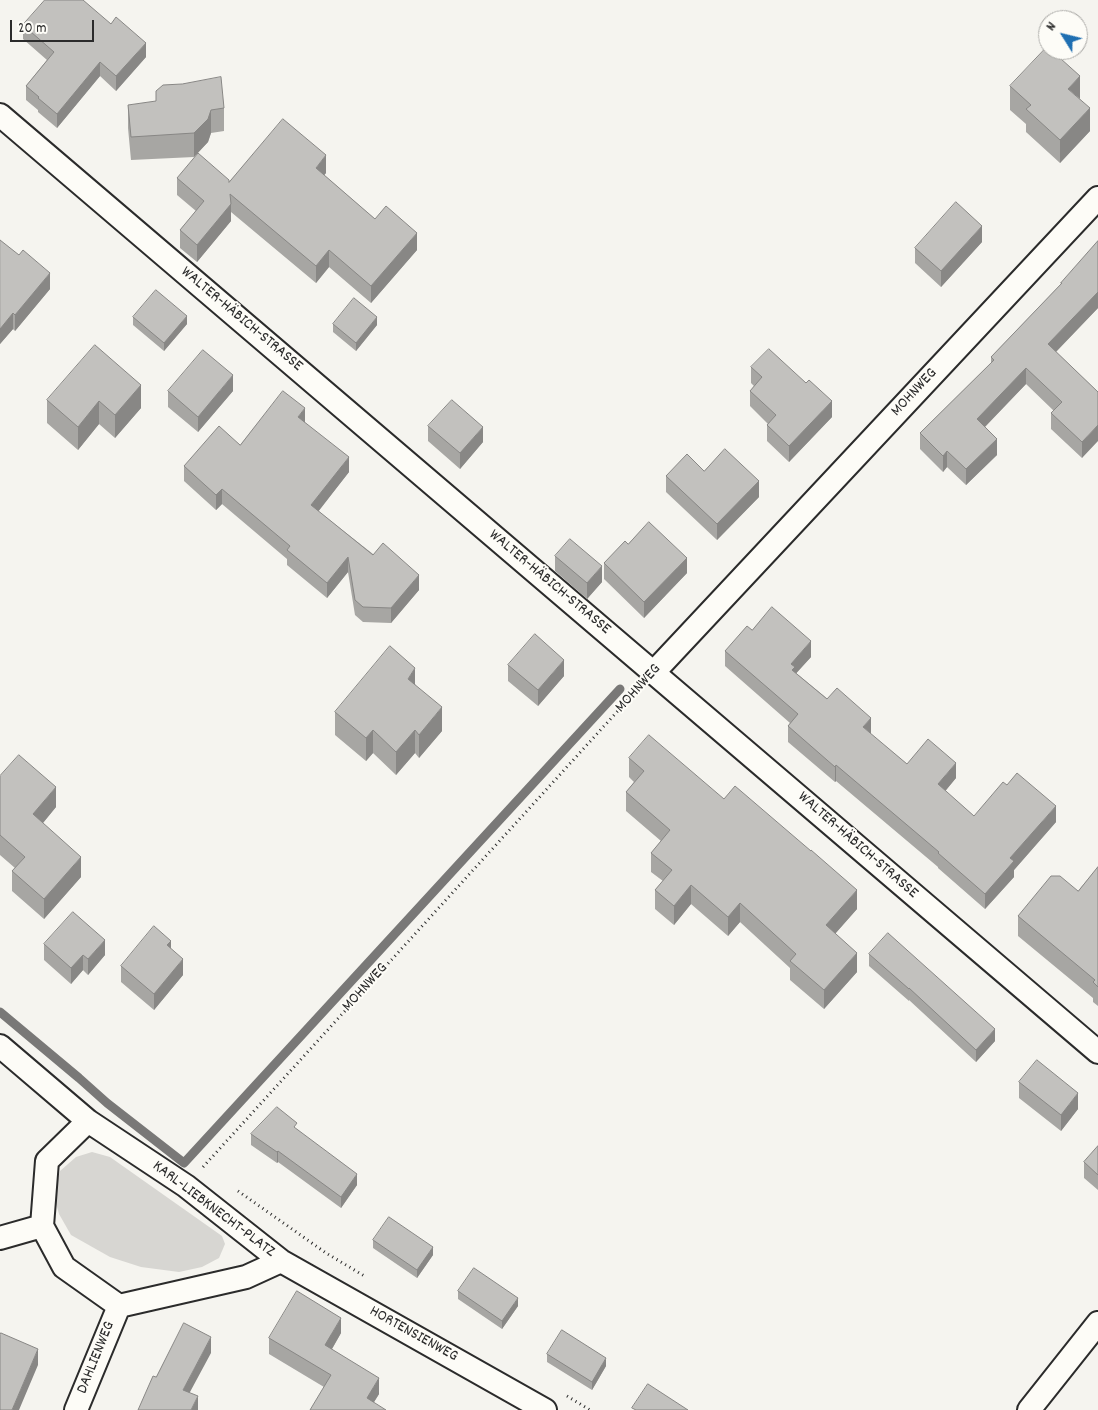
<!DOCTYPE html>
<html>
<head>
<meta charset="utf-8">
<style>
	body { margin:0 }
	#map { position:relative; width:1098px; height:1410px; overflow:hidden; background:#f5f4ef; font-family:Dekko,sans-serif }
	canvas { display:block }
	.north { position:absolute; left:1038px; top:10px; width:50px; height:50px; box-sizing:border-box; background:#fdfcf7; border:1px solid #a9a8a5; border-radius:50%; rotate:306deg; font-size:14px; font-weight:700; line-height:20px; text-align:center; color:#2b2b2b }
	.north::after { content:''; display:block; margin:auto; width:18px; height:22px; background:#1f6fb2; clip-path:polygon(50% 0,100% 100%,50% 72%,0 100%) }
	.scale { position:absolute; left:10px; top:20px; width:84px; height:22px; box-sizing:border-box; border:2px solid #2b2b2b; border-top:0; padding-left:6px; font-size:15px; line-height:18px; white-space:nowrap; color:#2b2b2b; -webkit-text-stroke:4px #fdfcf7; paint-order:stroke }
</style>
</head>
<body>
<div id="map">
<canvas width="1098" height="1410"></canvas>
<div class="north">N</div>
<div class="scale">20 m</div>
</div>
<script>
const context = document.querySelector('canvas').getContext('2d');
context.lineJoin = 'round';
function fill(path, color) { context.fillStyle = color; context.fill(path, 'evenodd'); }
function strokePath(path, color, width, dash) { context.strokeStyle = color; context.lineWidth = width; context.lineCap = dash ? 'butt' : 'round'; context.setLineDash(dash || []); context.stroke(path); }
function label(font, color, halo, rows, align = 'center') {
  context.font = font + ' Dekko,sans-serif'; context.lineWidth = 4; context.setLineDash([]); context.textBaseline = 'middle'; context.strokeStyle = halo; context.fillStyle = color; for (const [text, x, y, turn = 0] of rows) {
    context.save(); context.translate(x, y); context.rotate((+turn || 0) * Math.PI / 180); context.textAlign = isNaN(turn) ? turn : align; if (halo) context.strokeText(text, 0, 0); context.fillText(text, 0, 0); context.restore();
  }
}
fill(new Path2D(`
	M92 1152 110 1157 222 1236 225 1244 219 1258 202 1267 179 1272 141 1267 110 1257 71 1235 59 1214 54 1196 60 1171 76 1157Z`), '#d7d6d2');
strokePath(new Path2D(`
	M0 1012 79 1078 107 1103 184 1163 620 689`), '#797877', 9);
const minor = new Path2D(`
	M0 115 1098 1052
	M654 672 1098 198
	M0 1046 88 1121
	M0 1238 42 1226
	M281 1261 246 1277 119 1306 64 1267 42 1226 47 1161 88 1121 186 1186 281 1261 545 1410
	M76 1410 119 1306
	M1029 1410 1098 1323`);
strokePath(minor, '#2b2b2b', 26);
strokePath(new Path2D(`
	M203 1167 636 691
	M238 1191 326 1253 366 1277
	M567 1396 590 1410`), '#2b2b2b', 3, [1, 4]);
strokePath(minor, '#fdfcf7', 22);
fill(new Path2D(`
	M23 25 146 57 116 91 100 76 57 128 38 112V110L26 100V86L47 60 23 39Z
	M1010 86 1080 99 1090 131 1060 163 1026 132V124L1010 110Z
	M128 105 224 108V131L211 133 208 142 194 157 131 160 128 128Z
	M326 173 324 175 375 219 417 250 371 303 329 267 316 283 231 212V221L197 262 180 248V230L196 211 177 195V178L229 182Z
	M0 240 50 289 15 331 13 329 0 344Z
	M1098 241V308L1056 352 1098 392 1082 458 1051 429V413L1054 411 1026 384 985 427 997 455 966 485 947 467 943 472 920 449V433L991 363V357L1061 284V283Z
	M982 242 941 287 915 263V248Z
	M133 317 187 324 164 351 133 325Z
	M333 324 377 325 356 351 333 332Z
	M751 367 832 417 789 462 767 441V425L768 424 750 406V391L754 386 751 383Z
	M141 385V408L115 438 99 424 78 450 47 423V400Z
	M168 391H233L198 432 168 407Z
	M305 423 349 472 318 511 419 590 391 623 363 622 355 615 348 572 327 598 287 565V559L222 504 216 510 184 481V466L240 445Z
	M428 426 483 442 460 469 428 441Z
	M704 471 759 497 717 540 666 492V476Z
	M628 544 687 573 644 618 604 579V563Z
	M555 556 602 582 587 599 555 571Z
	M752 630 811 657 796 673 907 764 956 778 945 791 974 816 1056 822 1014 870V877L985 909 938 868V867L836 781 835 782 788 742V726L790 723 725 666V651Z
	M508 665 564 676 538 706 508 681Z
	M415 684 442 731 419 758 415 753 396 775 373 753 366 761 335 735V712Z
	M629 758 724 799 857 909 835 934 857 972 824 1009 790 980V968L740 922 728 936 691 904 674 925 655 909V890L663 881 651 872V853L661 841 626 811V792L634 782 629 777Z
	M0 776 56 807 43 823 81 877 44 919 12 891V871L15 868 0 855Z
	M1098 867V1006L1093 1002V998L1018 936V916L1078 891Z
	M44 944 105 955 88 975 83 970 71 984 44 960Z
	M171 949 183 975 154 1010 121 982V966Z
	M869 954 995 1041 976 1062 909 1000V1001L869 966Z
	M1019 1082 1078 1109 1061 1131 1019 1098Z
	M297 1129 357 1185 341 1208 278 1162 277 1163 251 1145V1134Z
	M1098 1146V1190L1084 1178V1162Z
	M373 1240 433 1255 417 1278 373 1248Z
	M458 1291 518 1306 502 1329 458 1299Z
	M341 1333 332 1349 379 1394 374 1402 324 1387 269 1354V1338Z
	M547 1354 606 1366 592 1390 547 1362Z`), '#a7a6a3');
fill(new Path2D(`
	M146 43V57L116 91V76Z
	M100 62V76L57 128V114Z
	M1080 76V99L1068 89Z
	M1090 108V131L1060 163V140Z
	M211 110V133L208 142 194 157V133Z
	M326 155V173L316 185V168Z
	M231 204V221L197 262V245Z
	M982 226V242L941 287V271Z
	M417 233V250L371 303V286Z
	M329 250V267L316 283V266Z
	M50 273V289L15 331V315Z
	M1098 292V308L1048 360V344Z
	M13 313V329L0 344V329Z
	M187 316V324L164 351V343Z
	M377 317V325L356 351V343Z
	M1026 368V384L977 435V419Z
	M233 375V391L198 432V417Z
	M141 385V408L115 438V415Z
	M99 401V424L78 450V427Z
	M832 401V417L789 462V446Z
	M305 408V424L298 417Z
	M1098 425V441L1082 458V442Z
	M483 427V442L460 469V453Z
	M997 439V455L966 485V469Z
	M947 451V467L943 472V456Z
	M349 457V472L311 521V505Z
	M759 481V497L717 540V524Z
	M222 489V504L216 510V495Z
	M348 557V572L327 598V583Z
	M687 558V573L644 618V602Z
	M602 566V582L587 599V583Z
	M419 575V590L391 623V608Z
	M811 641V657L792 678 791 664Z
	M564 660V676L538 706V690Z
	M415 668V691L408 679Z
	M442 707V731L419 758V735Z
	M871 718V734L863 727Z
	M373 730V753L366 761V738Z
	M415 730V753L396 775V752Z
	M956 763V778L938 800V784Z
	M836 765V781L835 782V767Z
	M56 787V807L33 835V814Z
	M1056 806V822L1014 870V877L985 909V894L1010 858Z
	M81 857V877L44 919V899Z
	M691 885V904L674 925V906Z
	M857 890V909L826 944V925Z
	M740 903V922L728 936V917Z
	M105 940V955L88 975V959Z
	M171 941V957L167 945Z
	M857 953V972L824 1009V990Z
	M83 955V970L71 984V968Z
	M183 959V975L154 1010V994Z
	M995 1029V1041L976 1062V1050Z
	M1078 1093V1109L1061 1131V1115Z
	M278 1151V1162L277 1163V1152Z
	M357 1174V1185L341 1208V1197Z
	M433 1247V1255L417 1278V1270Z
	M518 1298V1306L502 1329V1321Z
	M341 1318V1333L325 1361V1345Z
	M211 1337V1353L183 1405V1390Z
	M38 1349V1365L19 1410H12Z
	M606 1358V1366L592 1390V1382Z
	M379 1378V1394L369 1410 367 1398Z
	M198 1396V1410H191Z`), '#888785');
const building = new Path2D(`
	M45 0H83L111 24 116 17 146 43 116 76 100 62 57 114 38 98 39 97 26 86 54 52 23 25Z
	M1047 47 1048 48V50H1051L1080 76 1068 89 1090 108 1060 140 1026 109 1031 105 1010 86Z
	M221 77 224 108 211 110 208 119 194 133 131 137 128 105 156 101V91L163 85 182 84Z
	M283 119 326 155 316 168 375 219 386 206 417 233 371 286 329 250 316 266 230 194 231 204 197 245 180 230 204 201 177 178 198 153 229 180V182Z
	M956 202 982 226 941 271 915 248Z
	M0 240 19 255 23 250 50 273 15 315 13 313 0 329Z
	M1098 241V292L1048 344 1098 392V425L1082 442 1051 413 1062 402 1026 368 977 419 997 439 966 469 947 451 943 456 920 433 994 360 991 357 1062 283H1061Z
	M156 290 187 316 164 343 133 317Z
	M354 298 377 317 356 343 333 324Z
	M95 345 141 385 115 415 99 401 78 427 47 400Z
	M769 349 806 383 809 380 832 401 789 446 767 425 776 415 750 391 762 377 751 367Z
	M203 350 233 375 198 417 168 391Z
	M283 391 305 408 298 417 349 457 311 505 373 555 383 543 419 575 391 608 363 607 355 600 348 557 327 583 287 550 290 546 222 489 216 495 184 466 219 426 240 445Z
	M452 400 483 427 460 453 428 426Z
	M725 449 759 481 717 524 666 476 687 454 704 471Z
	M649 522 687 558 644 602 604 563 625 541 628 544Z
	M570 539 602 566 587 583 555 556Z
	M772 607 811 641 791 664 795 667 792 670 827 699 837 688 871 718 863 727 907 764 928 739 956 763 938 784 974 816 1003 782 1007 785 1017 773 1056 806 1010 858 1014 861 985 894 938 853 939 852 836 765 835 767 788 726 798 714 725 651 747 626 752 630Z
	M535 634 564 660 538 690 508 665Z
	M390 646 415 668 408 679 442 707 419 735 415 730 396 752 373 730 366 738 335 712Z
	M649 735 724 799 735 786 811 851V850L857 890 826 925 857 953 824 990 790 961 796 954 740 903 728 917 691 885 674 906 655 890 672 870 651 853 670 830 626 792 644 771 629 758Z
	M19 755 56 787 33 814 81 857 44 899 12 871 25 857 0 835V776Z
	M1098 867V987L1093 982 1095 980 1018 916 1051 876H1060L1078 891Z
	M73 912 105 940 88 959 83 955 71 968 44 944Z
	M154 926 171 941 167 945 183 959 154 994 121 966Z
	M888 933 995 1029 976 1050 909 988V989L869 954Z
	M1037 1060 1078 1093 1061 1115 1019 1082Z
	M277 1107 297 1123 294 1127 357 1174 341 1197 278 1151 277 1152 251 1134Z
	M1098 1146V1175L1084 1162Z
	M389 1217 433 1247 417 1270 373 1240Z
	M474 1268 518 1298 502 1321 458 1291Z
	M297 1291 341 1318 325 1345 379 1378 367 1398 386 1410H310L331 1375 269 1338Z
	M184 1323 211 1337 183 1390 198 1396 191 1410H138L153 1376 156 1377Z
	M562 1330 606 1358 592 1382 547 1354Z
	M1 1333 38 1349 12 1410H0V1335Z
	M648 1384 688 1410H636L632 1408Z`);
fill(building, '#c2c1be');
strokePath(building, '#888785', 1);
label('16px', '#2b2b2b', '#fdfcf7', [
	["WALTER-HÄBICH-STRASSE",241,320,40],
	["MOHNWEG",915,393,-47],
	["WALTER-HÄBICH-STRASSE",549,583,40],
	["MOHNWEG",639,689,-48],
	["WALTER-HÄBICH-STRASSE",857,846,41],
	["MOHNWEG",366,988,-48],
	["KARL-LIEBKNECHT-PLATZ",213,1210,37],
	["HORTENSIENWEG",413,1335,29],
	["DAHLIENWEG",97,1358,-68]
]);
</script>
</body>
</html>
